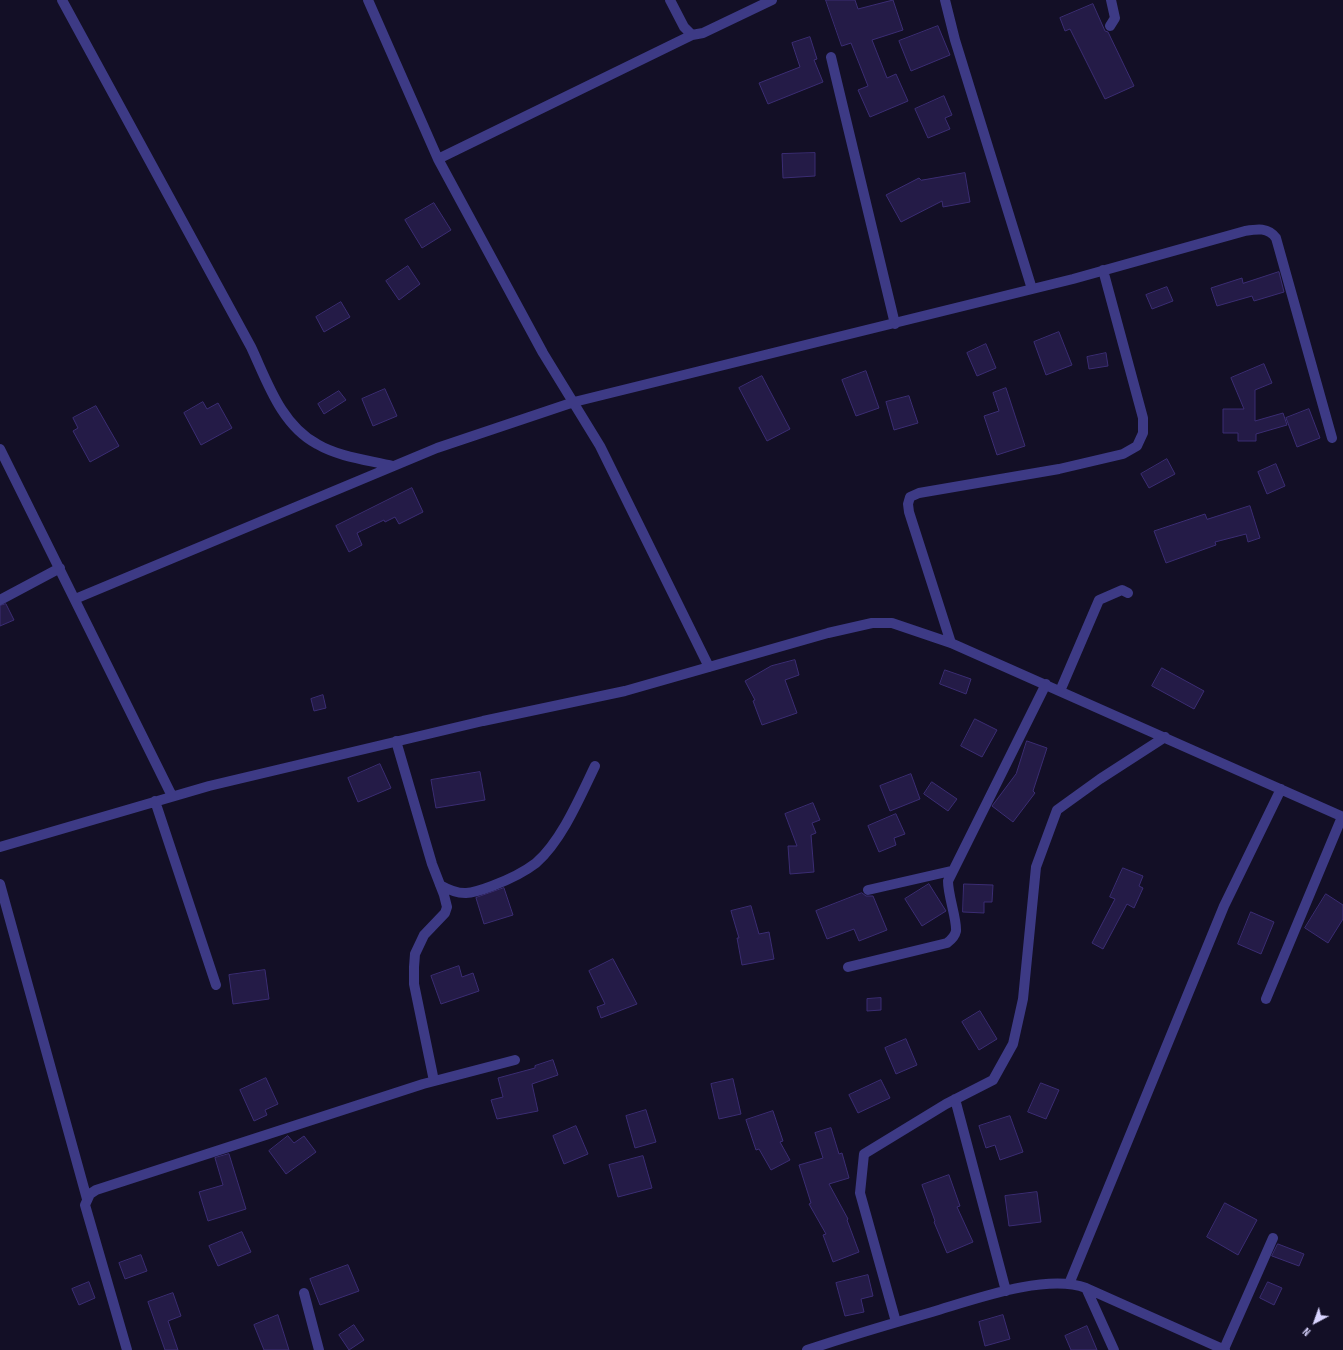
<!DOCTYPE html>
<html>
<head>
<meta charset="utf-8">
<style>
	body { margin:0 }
	#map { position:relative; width:1343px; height:1350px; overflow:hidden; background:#130f26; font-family:"Sofia Sans Condensed",sans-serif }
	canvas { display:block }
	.north { position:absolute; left:1295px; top:1302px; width:40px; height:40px; -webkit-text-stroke:3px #130f26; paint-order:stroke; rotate:221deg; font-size:11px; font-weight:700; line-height:16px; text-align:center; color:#d9d4ff }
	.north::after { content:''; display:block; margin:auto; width:14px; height:18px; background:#d9d4ff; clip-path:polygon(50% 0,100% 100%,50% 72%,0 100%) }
</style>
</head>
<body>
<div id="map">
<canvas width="1343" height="1350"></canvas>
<div class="north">N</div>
</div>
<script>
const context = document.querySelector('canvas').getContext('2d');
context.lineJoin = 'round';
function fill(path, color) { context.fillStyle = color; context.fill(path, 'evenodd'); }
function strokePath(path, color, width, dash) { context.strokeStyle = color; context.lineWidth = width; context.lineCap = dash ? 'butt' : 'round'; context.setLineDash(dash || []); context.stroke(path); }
const building = new Path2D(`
	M826 0H855L858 9 893 0 903 30 872 40 887 78 896 74 908 101 870 117 858 90 868 86 851 43 842 46Z
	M1093 4 1105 31 1108 32 1134 86 1105 99 1070 29 1065 31 1060 18Z
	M938 26 950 55 911 71 899 41Z
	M810 37 817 59 814 60 823 82 768 104 759 83 800 67 792 43Z
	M944 96 952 115 945 118 950 129 928 138 915 109Z
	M815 153V176L783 178 782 154Z
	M965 173 970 202 943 207 942 201 901 222 886 195 919 178 921 180Z
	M434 203 451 230 422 248 405 220Z
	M408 266 420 284 399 300 386 281Z
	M1279 272 1284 292 1254 301 1252 296 1217 306 1211 288 1242 278 1243 283Z
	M1167 287 1173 301 1152 309 1146 295Z
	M341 302 350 317 324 332 316 317Z
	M1059 332 1072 365 1046 375 1034 342Z
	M986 344 996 368 977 376 967 353Z
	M1106 353 1108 366 1089 369 1087 357Z
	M1264 364 1272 383 1255 390V421L1283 413 1287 425 1256 434V441H1238V433H1223V409H1244L1231 378Z
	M866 371 879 408 856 416 842 380Z
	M762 376 790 429 767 441 739 388Z
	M1006 388 1025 446 997 455 984 416 999 411 993 393Z
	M385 389 397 416 373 426 362 399Z
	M339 391 346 400 324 414 318 404Z
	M909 396 918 423 894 430 886 402Z
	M203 402 207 409 218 403 232 428 201 445 184 413Z
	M96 406 119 446 90 462 73 431 78 428 73 418Z
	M1309 409 1320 438 1297 447 1286 418Z
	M1167 459 1175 474 1149 488 1141 474Z
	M1276 464 1285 486 1267 494 1258 472Z
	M412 488 423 512 399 524 395 517 385 522 384 520 357 533 362 545 349 552 336 526Z
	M1250 506 1260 538 1248 542 1246 534 1215 542 1216 545 1166 563 1154 531 1205 514 1207 519Z
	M6 604 14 620 0 626V606Z
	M795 660 799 675 785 680 797 713 762 725 753 701 755 700 745 681 771 666Z
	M1162 668 1204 691 1194 709 1152 686Z
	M945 670 971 679 966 694 940 684Z
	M323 695 326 708 314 711 311 699Z
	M975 719 997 730 982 757 961 746Z
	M1027 741 1047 748 1033 791 1035 793 1013 822 992 806 1016 774Z
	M380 764 391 788 358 802 348 778Z
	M480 772 485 800 436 808 431 780Z
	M911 774 920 799 890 811 880 786Z
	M932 782 957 799 948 811 924 794Z
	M813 803 820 820 812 823 816 833 811 835 814 872 790 874 788 846H797L785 814Z
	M896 814 905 834 894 838 896 845 879 852 868 826Z
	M1123 868 1143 876 1139 886 1143 888 1134 908 1127 904 1103 949 1092 943 1115 899 1110 897Z
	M929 884 946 911 922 926 905 899Z
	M964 884 993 885 992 902H984V913L963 912Z
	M504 888 513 915 484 924 476 898Z
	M862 893 866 896H873L887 930 859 941 854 929 827 939 816 911Z
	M1326 894 1343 905V919L1328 943 1305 928Z
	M751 906 759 934 769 932 774 959 742 965 737 938H739L731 911Z
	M1251 912 1274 922 1261 954 1238 944Z
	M613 959 637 1004 601 1018 597 1007 605 1004 589 971Z
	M459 966 462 977 473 973 479 991 441 1004 431 976Z
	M265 970 269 999 233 1004 229 975Z
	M881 998V1010L867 1011V999Z
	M980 1011 997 1039 979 1050 962 1022Z
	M906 1039 917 1065 896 1074 885 1048Z
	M553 1060 558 1075 532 1084 538 1111 497 1119 491 1100 503 1097 498 1078 535 1068V1066Z
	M266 1078 278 1104 265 1110 267 1115 254 1121 240 1090Z
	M733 1079 741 1114 719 1119 711 1084Z
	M881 1080 890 1098 858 1113 849 1095Z
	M1041 1083 1059 1090 1046 1119 1028 1112Z
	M646 1110 656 1142 635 1148 626 1116Z
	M773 1111 783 1141 780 1142 790 1160 771 1170 759 1149 756 1150 746 1120Z
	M1010 1116 1023 1152 1000 1160 995 1145 986 1148 979 1126Z
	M576 1126 588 1154 564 1164 553 1136Z
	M831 1128 839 1154 842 1153 849 1178 829 1184 848 1219 847 1220 859 1252 833 1262 823 1235 826 1234 809 1204 811 1203 799 1165 823 1158 815 1133Z
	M288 1136 294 1143 304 1136 316 1152 286 1174 269 1151Z
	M229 1154 246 1209 208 1221 199 1192 223 1185 215 1158Z
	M643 1156 652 1188 618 1197 609 1165Z
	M949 1175 960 1206 957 1207 973 1242 947 1253 934 1222 935 1221 922 1185Z
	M1037 1192 1041 1222 1009 1226 1005 1196Z
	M1225 1203 1257 1220 1238 1255 1207 1237Z
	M242 1232 251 1252 218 1266 209 1246Z
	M1278 1244 1304 1254 1299 1266 1272 1256Z
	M141 1255 147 1271 125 1279 119 1263Z
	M348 1265 359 1291 320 1305 310 1279Z
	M868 1275 873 1296 861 1299 864 1312 845 1316 836 1283Z
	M89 1282 95 1298 79 1305 72 1289Z
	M1268 1282 1282 1288 1274 1305 1260 1298Z
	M173 1293 181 1316 168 1321 178 1350H165L148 1302Z
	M278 1315 289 1350H264L254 1325Z
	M1003 1315 1010 1339 985 1346 979 1322Z
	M354 1325 364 1340 349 1350 339 1335Z
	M1087 1326 1097 1350H1071L1065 1336Z`);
fill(building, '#241b47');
strokePath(building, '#3b2d73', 1);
strokePath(new Path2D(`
	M62 0 251 347C267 381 281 425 317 444 339 457 368 460 393 466
	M368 0 438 159 543 353 600 446 709 667
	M670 0 684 27 692 35 703 33 772 0
	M945 0 955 40 1032 289
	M1110 26 1115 18 1111 0
	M831 57 895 324
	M438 159 692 35
	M0 449 172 796
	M75 599 437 448 574 402 1073 279 1245 231C1257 229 1268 227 1276 238L1332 438
	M0 600 60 568
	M951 643 909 512 908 504 910 497 919 493 1059 469 1123 454 1137 446 1143 433V418L1103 270
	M1060 691 1099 600 1122 590 1128 593
	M396 741 432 864 444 895 447 907 445 913 424 935 415 954 414 967V984L434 1081
	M155 801 216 985
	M0 847 209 786 483 721 625 691 828 633 872 623H892L951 643 1343 817
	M0 884 87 1199
	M440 885C461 897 471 894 492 886 508 880 523 873 536 863 562 840 580 797 595 766
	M868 890 951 871
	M848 967 947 943C951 940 955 936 956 931 957 919 948 896 948 881L1046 684
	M1266 999 1342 817
	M955 1099 1006 1291
	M1069 1284 1224 906 1281 789
	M1086 1288 1114 1350
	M304 1293 319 1350
	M896 1322 860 1193 864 1154 946 1104 993 1080 1013 1044 1023 999 1036 867 1057 810 1100 779 1165 737
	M1224 1349 1273 1238
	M127 1350 85 1205 90 1194 96 1190 423 1084 515 1060
	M807 1350C849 1336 890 1324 932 1312 973 1300 1046 1273 1086 1288L1225 1350`), '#3d3a85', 10);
</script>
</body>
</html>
